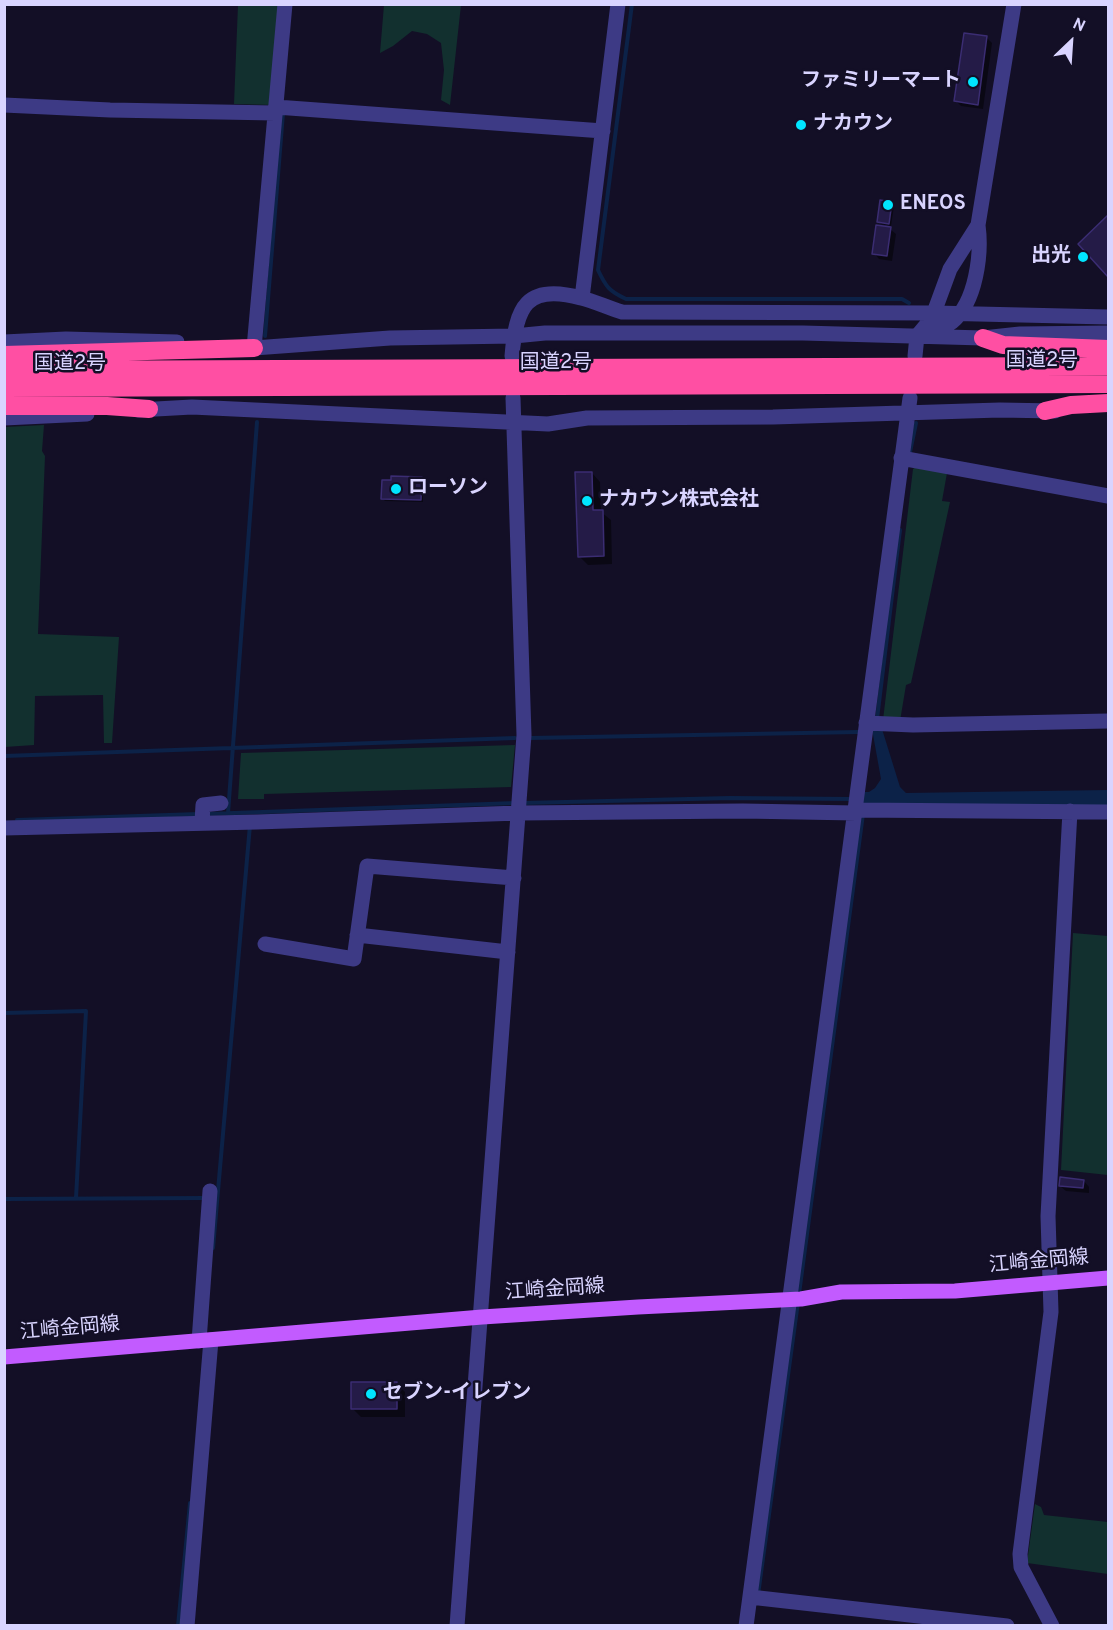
<!DOCTYPE html>
<html>
<head>
<meta charset="utf-8">
<style>
	body { margin:0 }
	#map { position:relative; width:1113px; height:1630px; overflow:hidden; background:#130f26; font-family:Overpass,sans-serif }
	canvas { display:block }
	.frame { position:absolute; inset:0; border:6px solid #d9d4ff; pointer-events:none }
	.north { position:absolute; left:1041px; top:12px; width:60px; height:60px; -webkit-text-stroke:4px #130f26; paint-order:stroke; rotate:25deg; font-size:16px; font-weight:700; line-height:24px; text-align:center; color:#d9d4ff }
	.north::after { content:''; display:block; margin:auto; width:21px; height:27px; background:#d9d4ff; clip-path:polygon(50% 0,100% 100%,50% 72%,0 100%) }
</style>
</head>
<body>
<div id="map">
<canvas width="1113" height="1630"></canvas>
<div class="frame"></div>
<div class="north">N</div>
</div>
<script>
const context = document.querySelector('canvas').getContext('2d');
context.lineJoin = 'round';
function fill(path, color) { context.fillStyle = color; context.fill(path, 'evenodd'); }
function strokePath(path, color, width, dash) { context.strokeStyle = color; context.lineWidth = width; context.lineCap = dash ? 'butt' : 'round'; context.setLineDash(dash || []); context.stroke(path); }
function label(font, color, halo, rows, align = 'center') {
  context.font = font + ' Overpass,"Noto Sans JP",sans-serif'; context.lineWidth = 5; context.setLineDash([]); context.textBaseline = 'middle'; context.strokeStyle = halo; context.fillStyle = color; for (const [text, x, y, turn = 0] of rows) {
    context.save(); context.translate(x, y); context.rotate((+turn || 0) * Math.PI / 180); context.textAlign = isNaN(turn) ? turn : align; if (halo) context.strokeText(text, 0, 0); context.fillText(text, 0, 0); context.restore();
  }
}
fill(new Path2D(`
	M238 5H282L274 105 234 104Z
	M384 5H461L450 105 441 100 444 70 441 43 427 34 412 31 393 46 380 53Z
	M44 425 42 451 45 456 38 634 119 637 112 743H104L103 695 35 696 34 745 5 747V427Z
	M917 466 947 473 942 501 950 502 911 683 906 685 900 721 883 720 913 469Z
	M515 745 511 787 264 794V799H238L241 753Z
	M1073 933 1108 936V1175L1061 1170Z
	M1035 1504 1041 1507 1044 1515 1108 1522V1574L1027 1563Z`), '#12302f');
fill(new Path2D(`
	M872 729H882L900 787 906 793 1108 790V810L862 807 864 792H869L875 788 881 779Z`), '#0c2248');
fill(new Path2D(`
	M986 37 992 43 983 109 961 106 956 101Z
	M892 204 894 206 891 226 881 224 879 222Z
	M1108 217V274L1080 244Z
	M890 229 896 234 892 261 879 259 874 253Z
	M592 473 600 482 601 512 611 520 612 564 588 565 579 556Z
	M421 479 423 481V502L385 501 383 499Z
	M1084 1181 1089 1187V1193L1066 1191 1060 1186Z
	M396 1383 405 1392V1417H361L352 1408Z`), '#0007');
strokePath(new Path2D(`
	M632 4 598 270C606 287 609 291 626 299H902L909 303
	M265 336 283 113
	M910 452 916 423
	M877 719 900 530
	M530 738 858 732
	M4 756 515 738
	M524 803 730 798 852 799
	M228 813 257 422
	M206 814 516 803
	M17 820 199 814
	M4 1013 86 1011 76 1198
	M4 1199 205 1198
	M213 1248 250 825
	M799 1294 863 814
	M758 1595 798 1302
	M178 1626 190 1503`), '#0c2248', 4);
const building = new Path2D(`
	M964 33 987 36 978 105 954 101Z
	M880 200 892 202 889 224 877 222Z
	M1108 215V277L1078 244Z
	M876 225 891 227 887 256 872 254Z
	M575 472H592L593 510H603L604 556 578 557Z
	M391 476 422 477 421 500 381 499 382 480H391Z
	M1060 1177 1084 1180 1083 1188 1059 1186Z
	M351 1382H397V1409H351Z`);
fill(building, '#241b47');
strokePath(building, '#3b2d73', 1.5);
strokePath(new Path2D(`
	M4 105 110 110 275 113
	M276 107 603 131
	M582 298 618 4
	M926 333C934 330 944 328 952 322 976 302 982 254 978 225L1014 4
	M4 342 66 339 177 342
	M242 347 254 348 390 338 514 336 545 333H803L983 338 1020 334 1108 333
	M254 348 285 4
	M512 356C516 307 526 283 581 298 594 301 608 308 622 312L935 313 1108 317
	M915 356 917 336 932 318 950 269 978 225
	M138 410 192 407 548 424 587 418 773 417 1000 410 1055 411
	M4 418 87 414
	M901 458 1108 496
	M866 723 913 725 1108 721
	M856 810 1108 812
	M202 822 203 805 221 803
	M4 828 257 822 519 813 743 811 856 813
	M357 935 508 952
	M265 944 354 959 367 866 514 878
	M199 1341 210 1191
	M750 1597 1007 1626
	M187 1626 211 1340
	M457 1626 524 735 513 398
	M746 1626 910 398
	M1052 1626 1021 1567 1020 1554 1051 1312 1048 1216 1070 811`), '#3d3a85', 15);
strokePath(new Path2D(`
	M4 1357 482 1317 638 1307 801 1299 841 1292 955 1291 1108 1278`), '#c25bff', 15);
strokePath(new Path2D(`
	M983 338 1003 345 1108 349
	M4 355 254 348
	M4 370 1108 366
	M4 388 1108 384
	M4 406H107L149 409
	M1045 411 1071 405 1108 403`), '#ff4fa3', 18);
for (const [x, y, r, color] of [
	[973,82,6,"#00e5ff"],
	[801,125,6,"#00e5ff"],
	[888,205,6,"#00e5ff"],
	[1083,257,6,"#00e5ff"],
	[396,489,6,"#00e5ff"],
	[587,501,6,"#00e5ff"],
	[371,1394,6,"#00e5ff"]
]) { const dot = new Path2D(); dot.arc(x, y, r, 0, 2 * Math.PI); context.fillStyle = color; context.fill(dot); strokePath(dot, '#130f26', 2); }
label('bold 20px', '#d9d4ff', '#130f26', [
	["ファミリーマート",961,82,"right"],
	["ナカウン",813,125],
	["ENEOS",900,205],
	["出光",1071,257,"right"],
	["ローソン",408,489],
	["ナカウン株式会社",599,501],
	["セブン-イレブン",383,1394]
], 'left');
label('20px', '#d9d4ff', '#130f26', [
	["国道2号",1042,362],
	["国道2号",556,364],
	["国道2号",70,365],
	["江崎金岡線",1039,1263,-5],
	["江崎金岡線",555,1291,-4],
	["江崎金岡線",70,1330,-5]
]);
</script>
</body>
</html>
